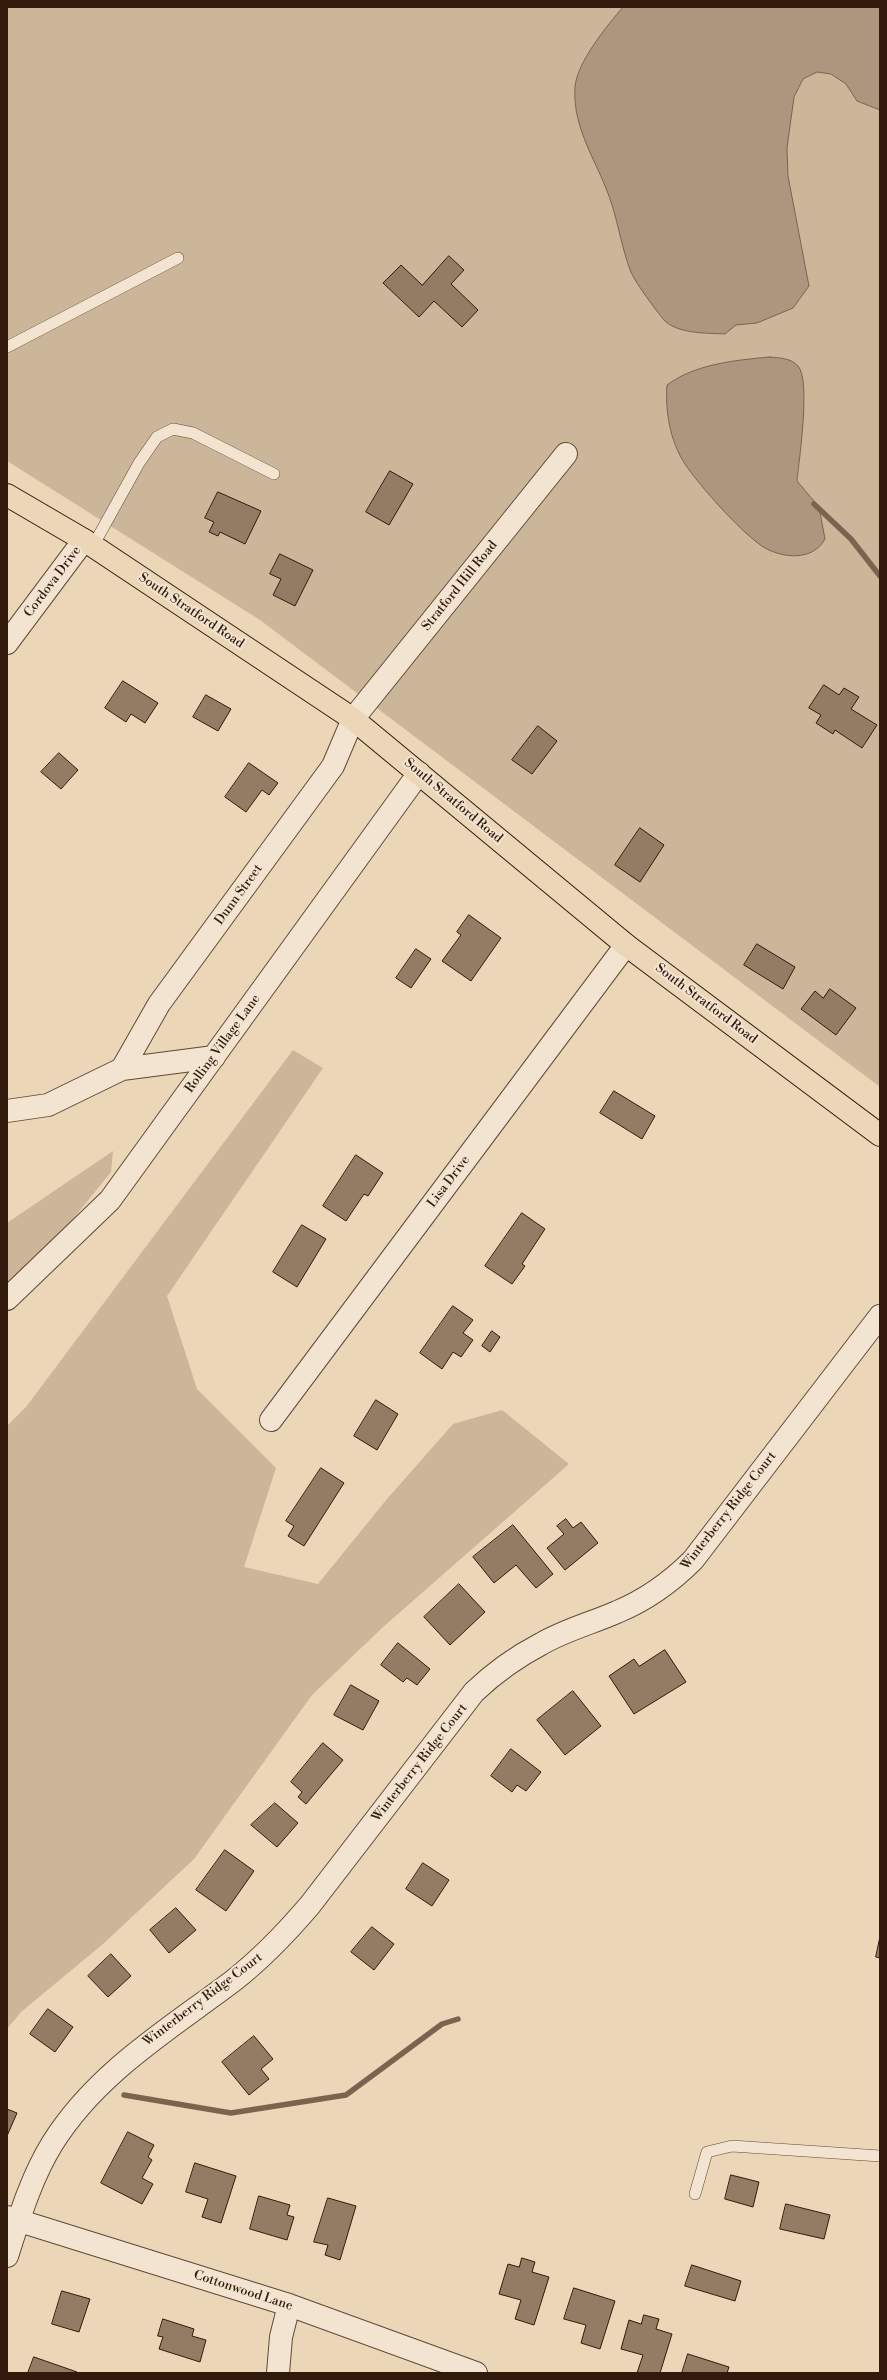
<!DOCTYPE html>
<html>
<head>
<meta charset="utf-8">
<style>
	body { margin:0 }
	#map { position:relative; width:887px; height:2380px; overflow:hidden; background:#ebd6b7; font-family:"Libre Bodoni",serif }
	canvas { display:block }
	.frame { position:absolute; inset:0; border:8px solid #311a0b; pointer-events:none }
</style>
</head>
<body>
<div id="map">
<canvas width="887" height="2380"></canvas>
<div class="frame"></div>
</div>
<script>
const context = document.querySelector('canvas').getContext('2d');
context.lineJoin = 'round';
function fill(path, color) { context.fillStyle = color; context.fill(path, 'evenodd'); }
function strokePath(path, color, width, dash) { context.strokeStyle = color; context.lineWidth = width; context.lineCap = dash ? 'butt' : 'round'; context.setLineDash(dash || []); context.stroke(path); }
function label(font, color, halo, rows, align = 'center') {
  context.font = font + ' "Libre Bodoni",serif'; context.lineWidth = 4; context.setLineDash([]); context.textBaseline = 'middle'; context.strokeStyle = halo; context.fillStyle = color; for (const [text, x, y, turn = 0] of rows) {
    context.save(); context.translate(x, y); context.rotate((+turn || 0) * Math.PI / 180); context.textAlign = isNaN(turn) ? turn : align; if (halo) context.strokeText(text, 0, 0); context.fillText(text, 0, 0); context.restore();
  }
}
fill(new Path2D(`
	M7 7H880V1087L260 620 7 461Z
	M293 1050 323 1068 167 1296 197 1389 276 1468 244 1567 318 1584 387 1499 453 1424 502 1410 569 1464 382 1628 312 1695 194 1859 103 1944 21 2012 7 2029V1426L26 1407Z
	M113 1151 111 1172 51 1246 7 1284V1223Z`), '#cbb69a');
const water = new Path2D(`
	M623 7H880V110L857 101 846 84 831 74 817 72 803 79 794 97 787 148 788 176 809 286 793 308 757 323 736 325 725 334C707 333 681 334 666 322 659 315 639 287 634 278 625 263 618 223 612 205 600 165 572 131 575 87 577 62 607 26 623 7Z
	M770 357C780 358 791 358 798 366 811 380 799 460 797 481L819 507 825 539C814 559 789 559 769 550 749 542 697 483 685 464 670 441 665 411 667 385 695 364 736 360 770 357Z`);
fill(water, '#ac967d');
strokePath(water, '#7b644f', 1);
strokePath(new Path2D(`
	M814 504 851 539 880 576
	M124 2095 231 2113 346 2095 442 2024 458 2019`), '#7b644f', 5.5);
const building = new Path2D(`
	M449 256 464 270 451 284 478 310 462 327 434 301 419 317 383 283 401 265 422 285Z
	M390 471 413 484 389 525 366 512Z
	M218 492 261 511 245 544 220 532 218 536 209 532 214 522 205 518Z
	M280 554 313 570 295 606 273 595 281 579 270 574Z
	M123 681 158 703 145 723 131 714 126 722 105 708Z
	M824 685 839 695 844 688 859 697 851 709 877 725 862 748 835 730 833 734 816 723 821 715 809 708Z
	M206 695 231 709 218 731 193 717Z
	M538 726 557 741 532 774 512 760Z
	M59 753 78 770 61 789 41 772Z
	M249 763 278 783 269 795 262 790 246 812 225 797Z
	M640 828 664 845 640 882 615 865Z
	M469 915 501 938 471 981 442 961 461 935 457 932Z
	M757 944 795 967 783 989 744 965Z
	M416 949 431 959 411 988 396 978Z
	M830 989 856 1008 836 1035 801 1009 815 991 823 998Z
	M614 1091 655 1116 642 1139 600 1113Z
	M356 1155 383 1173 368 1196 364 1194 346 1221 323 1206Z
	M522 1213 545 1229 522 1264 525 1266 512 1284 485 1266Z
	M302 1225 326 1239 297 1287 273 1272Z
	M453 1306 473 1320 463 1333 473 1340 461 1357 453 1352 442 1369 420 1353Z
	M492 1331 500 1337 490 1352 482 1346Z
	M376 1400 398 1414 377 1450 354 1436Z
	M321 1468 344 1483 304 1546 288 1536 294 1526 286 1521Z
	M566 1519 573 1528 581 1522 598 1543 565 1570 547 1548 564 1534 557 1526Z
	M513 1525 553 1574 536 1588 516 1565 494 1583 473 1557Z
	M459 1584 485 1612 450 1645 424 1617Z
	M398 1643 430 1669 417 1685 407 1678 403 1682 381 1665Z
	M665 1650 686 1682 634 1714 609 1676 634 1659 639 1666Z
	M351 1685 379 1701 363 1730 334 1715Z
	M573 1691 601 1726 565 1755 537 1720Z
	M323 1743 343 1760 306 1804 298 1797 302 1792 291 1782Z
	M511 1749 541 1772 526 1791 517 1785 512 1792 491 1776Z
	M275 1803 298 1823 277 1847 251 1825Z
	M225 1850 254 1871 226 1911 196 1890Z
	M423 1863 449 1880 432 1906 406 1889Z
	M176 1908 196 1930 169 1953 150 1930Z
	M372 1927 394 1944 374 1970 351 1952Z
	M880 1937V1958L876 1957Z
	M111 1954 131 1976 108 1997 88 1976Z
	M48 2009 73 2027 55 2052 30 2034Z
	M254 2036 273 2059 261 2069 269 2079 249 2095 222 2062Z
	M7 2109 17 2113 7 2136Z
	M128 2132 154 2145 148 2157 152 2160 142 2178 153 2184 142 2204 101 2183Z
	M195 2163 236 2176 221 2223 202 2217 208 2199 186 2192Z
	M731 2175 759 2182 753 2207 725 2199Z
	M259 2196 290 2205 287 2215 294 2217 287 2240 250 2229Z
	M328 2198 356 2206 340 2260 325 2255 328 2245 314 2242Z
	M786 2204 830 2215 824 2239 780 2229Z
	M522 2258 535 2262 532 2272 549 2277 534 2325 515 2319 521 2300 499 2294 508 2264 519 2267Z
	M692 2265 741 2281 735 2301 685 2286Z
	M574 2288 615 2301 600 2349 581 2343 586 2325 564 2319Z
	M62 2291 90 2299 79 2332 52 2324Z
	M644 2315 659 2319 656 2329 672 2334 660 2373H637L643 2355 621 2349 629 2320 641 2324Z
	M163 2319 194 2329 192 2336 206 2340 200 2362 159 2349 163 2337 158 2336Z
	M688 2354 729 2367 727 2373H682Z
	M34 2357 77 2372V2373H28Z`);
fill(building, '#927c64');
strokePath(building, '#311a0b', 1);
const lane = new Path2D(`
	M7 347 178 258
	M93 546 139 463 157 437 173 429 193 433 274 474
	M695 2194 707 2152 732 2146 880 2156`);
const street = new Path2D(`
	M7 643 84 540
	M122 1069 159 1004 333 766 353 719 566 454
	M7 1111 48 1105 122 1069 214 1057
	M7 1299 110 1200 419 773
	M271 1420 626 945
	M7 2217 289 2305 476 2373
	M7 2256C19 2219 31 2178 52 2144 96 2073 168 2030 233 1981 261 1959 287 1932 310 1905L474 1692C494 1673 516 1657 541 1644 565 1630 592 1623 617 1612 646 1600 671 1582 693 1560L880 1316
	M278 2373 281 2337 289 2305`);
const primary = new Path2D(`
	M7 495 84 540 353 719 626 945 880 1135`);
strokePath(lane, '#604936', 12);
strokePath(street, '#604936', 24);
strokePath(primary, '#311a0b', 24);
strokePath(lane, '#f2e4d0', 11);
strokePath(street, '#f2e4d0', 22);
strokePath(primary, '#ebd6b7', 22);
label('13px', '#311a0b', '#f2e4d0', [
	["Cordova Drive",53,582,-53],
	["Stratford Hill Road",460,586,-51],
	["South Stratford Road",191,611,34],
	["South Stratford Road",453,801,40],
	["Dunn Street",239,895,-54],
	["South Stratford Road",706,1004,37],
	["Rolling Village Lane",223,1044,-54],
	["Lisa Drive",449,1182,-53],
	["Winterberry Ridge Court",729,1511,-52],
	["Winterberry Ridge Court",420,1763,-52],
	["Winterberry Ridge Court",203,2000,-37],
	["Cottonwood Lane",243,2291,18]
]);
</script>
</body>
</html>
